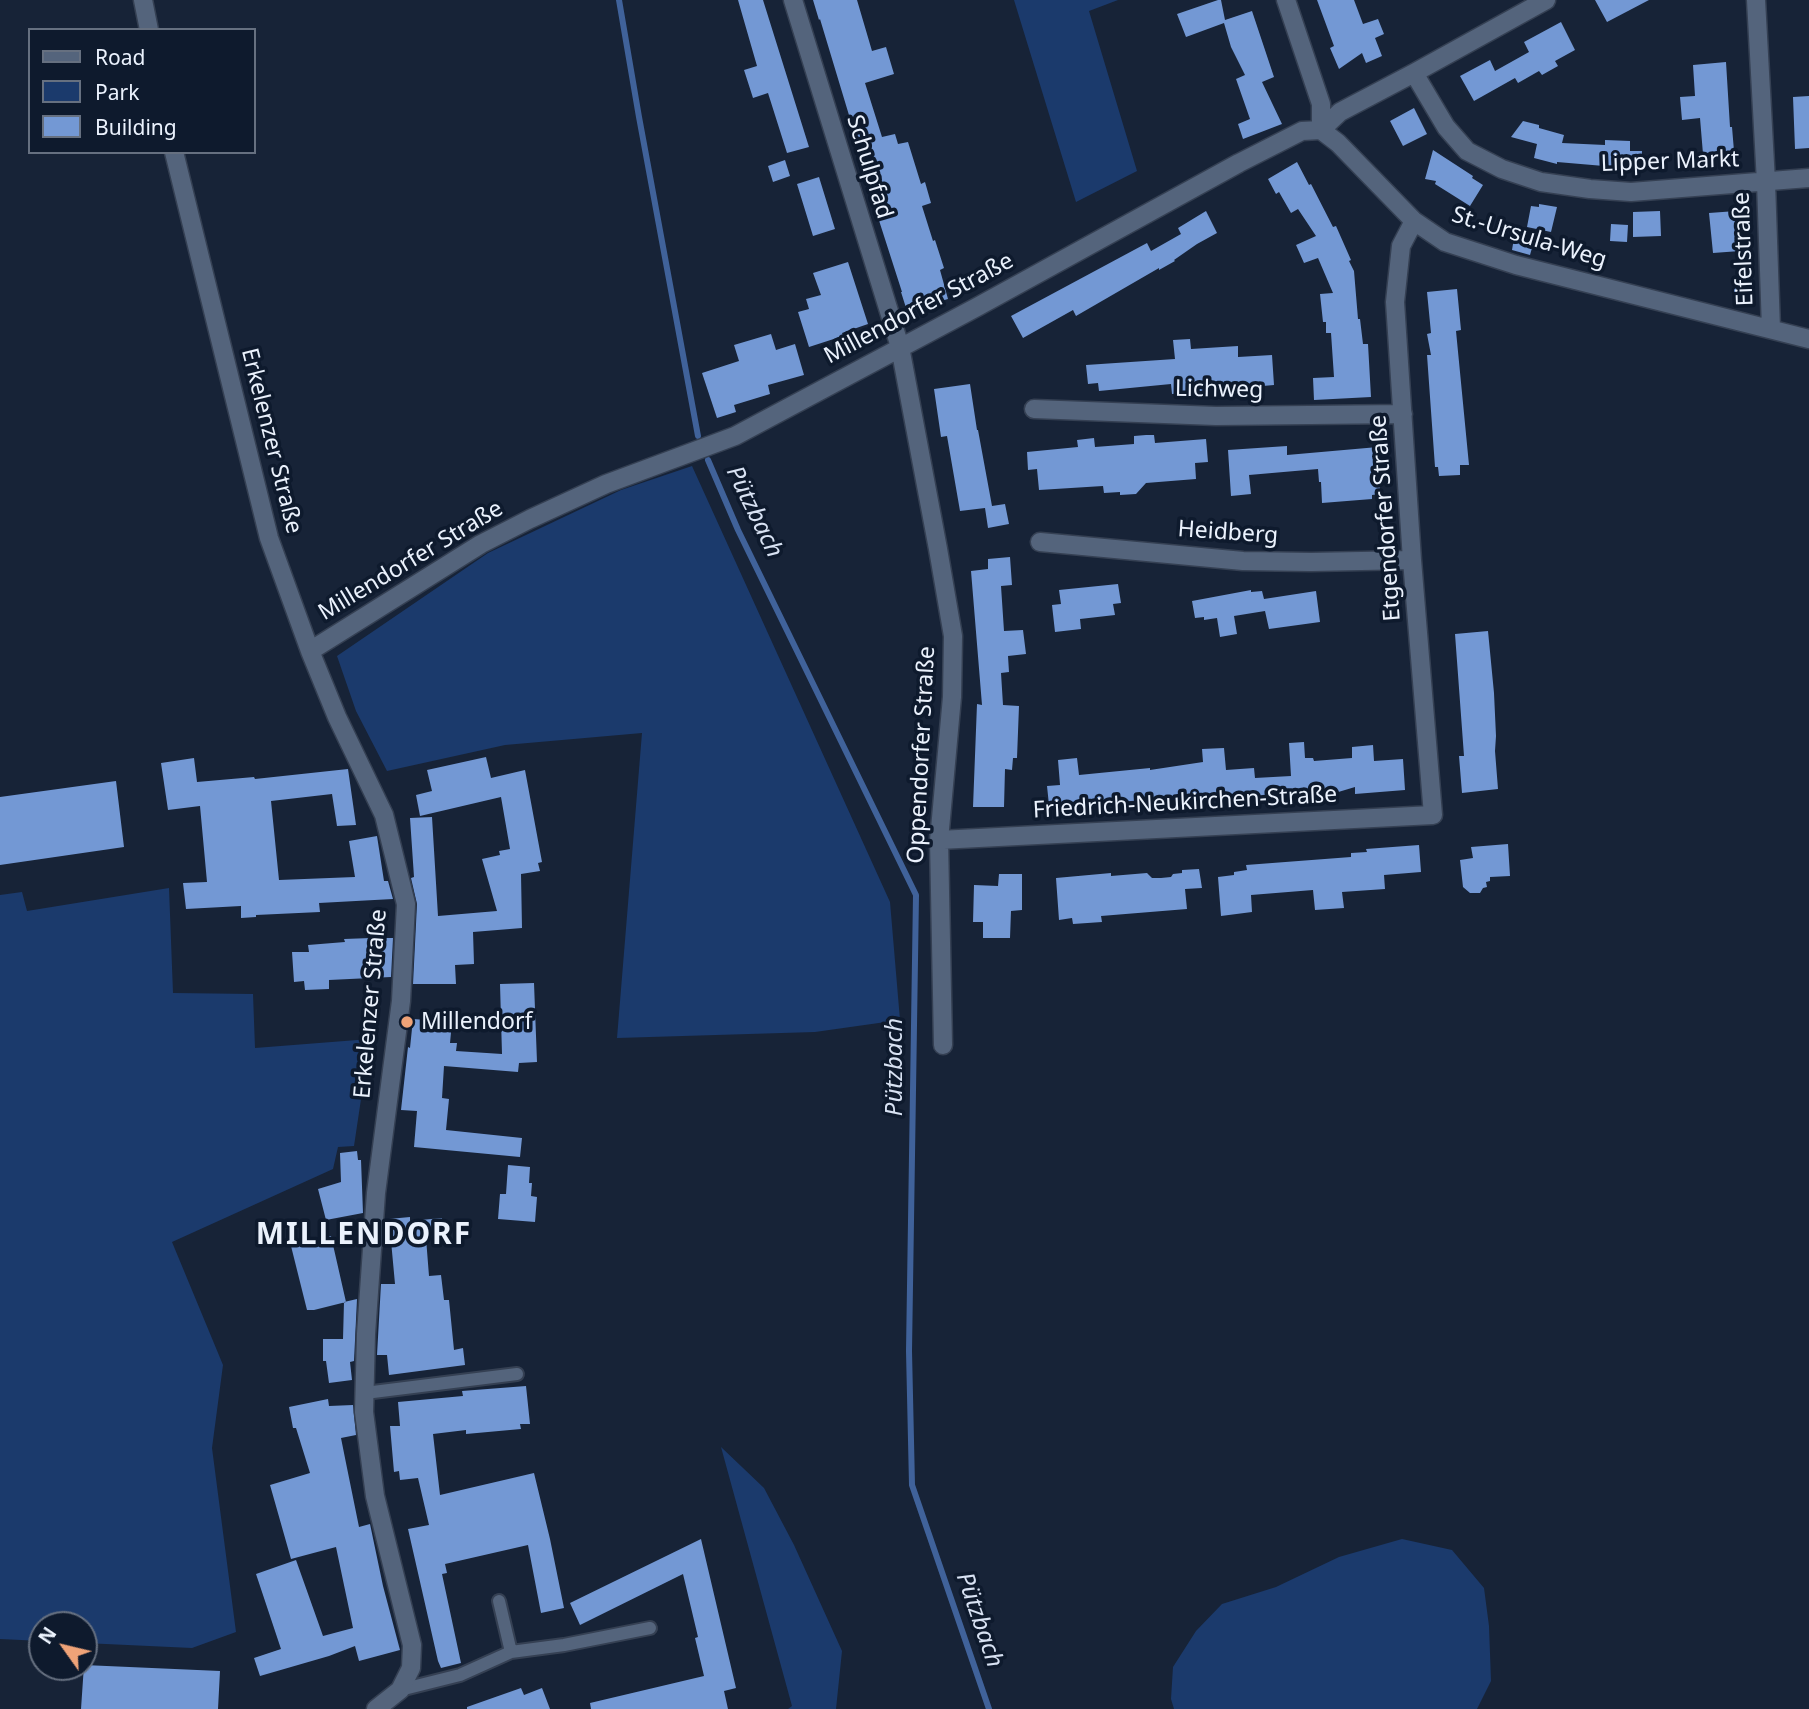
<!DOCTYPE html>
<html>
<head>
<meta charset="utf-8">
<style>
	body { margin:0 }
	#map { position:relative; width:1809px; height:1709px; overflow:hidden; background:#172337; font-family:"Noto Sans",sans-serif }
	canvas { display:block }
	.legend { position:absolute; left:28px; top:28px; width:228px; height:126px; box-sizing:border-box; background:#0e1a2d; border:2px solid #667080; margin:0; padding:9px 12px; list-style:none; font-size:21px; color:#ebf2fd }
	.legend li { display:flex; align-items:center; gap:14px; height:35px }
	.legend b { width:35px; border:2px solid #667080 }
	.north { position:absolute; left:28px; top:1611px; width:70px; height:70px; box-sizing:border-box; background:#0e1a2d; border:2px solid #667080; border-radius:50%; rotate:304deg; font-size:19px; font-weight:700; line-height:28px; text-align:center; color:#ebf2fd }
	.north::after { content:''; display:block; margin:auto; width:24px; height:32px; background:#efa378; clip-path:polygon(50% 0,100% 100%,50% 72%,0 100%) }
</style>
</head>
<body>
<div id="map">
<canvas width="1809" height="1709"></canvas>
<ul class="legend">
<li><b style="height:9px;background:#54647c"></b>Road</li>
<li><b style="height:19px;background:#1b3a6c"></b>Park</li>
<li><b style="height:19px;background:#7398d4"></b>Building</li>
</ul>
<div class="north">N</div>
</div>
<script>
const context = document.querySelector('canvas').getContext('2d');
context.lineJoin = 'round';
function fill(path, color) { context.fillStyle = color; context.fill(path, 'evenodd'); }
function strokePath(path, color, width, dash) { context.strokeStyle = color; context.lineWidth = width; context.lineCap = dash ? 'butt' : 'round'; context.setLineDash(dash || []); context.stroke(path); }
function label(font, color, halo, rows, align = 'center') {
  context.font = font + ' "Noto Sans",sans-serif'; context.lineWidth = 7; context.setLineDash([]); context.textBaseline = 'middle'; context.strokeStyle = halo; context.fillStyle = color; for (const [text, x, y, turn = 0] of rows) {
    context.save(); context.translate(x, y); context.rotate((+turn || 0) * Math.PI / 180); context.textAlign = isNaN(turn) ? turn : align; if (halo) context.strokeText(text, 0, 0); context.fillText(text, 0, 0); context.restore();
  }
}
fill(new Path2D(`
	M1014 0H1118L1089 11 1137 171 1076 202Z
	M692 466 890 902 900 1020 815 1032 617 1038 642 733 505 745 387 771 356 711 337 656 488 553 621 490Z
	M169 888 173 993 253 994 255 1048 370 1039 354 1146 338 1147 333 1169 172 1242 223 1365 212 1448 236 1632 192 1648 84 1643V1625H42V1641L0 1639V895L22 892 27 911Z
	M721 1447 764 1488 794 1545 842 1651 836 1709H788L792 1706Z
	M1402 1539 1452 1550 1484 1588 1489 1626 1491 1681 1477 1709H1174L1171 1699 1173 1667 1196 1631 1222 1604 1276 1587 1339 1557Z`), '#1b3a6c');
strokePath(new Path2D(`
	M619 0 639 117 698 436
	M708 460 738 530 916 895 909 1351 912 1485 989 1709`), '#40629a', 6);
fill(new Path2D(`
	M738 0H763L809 147 787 153 768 93 753 98 744 70 757 66Z
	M813 0H857L872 51 886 47 894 74 865 83 882 137 895 134 898 144 908 142 921 184 925 182 931 203 922 206 933 241 935 240 944 268 940 270 948 299 907 311 901 292H902L866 180 856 145H858L820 19 819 20Z
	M1218 0H1221L1225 20 1252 11 1274 77 1262 82 1282 124 1243 139 1238 124 1250 119 1236 79 1245 75 1231 47 1224 23 1186 37 1177 14Z
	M1317 0H1354L1363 24 1378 19 1384 34 1375 38 1382 56 1366 63 1362 53 1339 69 1330 48 1334 46Z
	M1595 0H1649L1607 22Z
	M1561 22 1575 50 1555 61 1558 66 1542 75 1539 71 1518 83 1515 78 1474 101 1460 76 1490 60 1495 71 1529 52 1524 42Z
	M1726 62 1730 127H1732L1734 151 1703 154 1700 118 1682 120 1680 97 1695 96 1693 65Z
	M1809 96V148L1795 149 1793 97Z
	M1414 108 1427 134 1403 146 1390 121Z
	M1523 121 1539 125V128L1564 135 1562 143 1605 145V140L1630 141V151H1642L1641 169 1604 168V166L1557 162V164L1534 158 1537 144 1511 137Z
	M1433 150 1473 176 1472 178 1483 185 1470 206 1435 184 1436 181 1425 179Z
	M785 160 790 176 773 182 768 166Z
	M1297 162 1309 185 1311 184 1333 227 1336 226 1351 260 1349 261 1354 271 1358 319H1360L1363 344H1368L1371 397 1314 400 1313 378 1334 377 1331 333H1326V322H1323L1320 294 1333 293 1318 258 1304 263 1296 245 1316 236 1298 209 1291 213 1279 192 1276 194 1268 179Z
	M819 177 835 229 813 236 797 184Z
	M1539 204 1557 207 1551 232 1527 227 1531 206 1539 207Z
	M1206 211 1217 233 1197 244 1174 260 1175 261 1159 270V268L1076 316 1073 310 1023 338 1011 316 1147 243 1151 251 1181 234 1178 228Z
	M1660 211 1661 236 1633 237V212Z
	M1736 211 1740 251 1713 253 1709 213Z
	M1611 224 1628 225 1627 242 1610 241Z
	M1515 232 1535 237 1530 255 1512 250Z
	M848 262 868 324 842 333 843 336 809 347 798 312 809 309 806 299 821 295 813 273Z
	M1733 276H1752L1751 294H1733Z
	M1457 289 1461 330 1456 331 1469 465H1460V475L1439 476 1438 467H1435L1427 355H1431L1427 334 1431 333 1427 292Z
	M771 334 776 350 795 344 804 375 768 385 770 394 734 405 736 412 717 418 702 373 739 361 734 345Z
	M1190 339 1191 349 1238 346V357L1272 355 1274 385 1172 394 1171 384 1099 391 1098 383 1088 384 1086 365 1175 359 1173 340Z
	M970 384 977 430H978L992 506 1005 504 1009 524 988 528 985 508 960 511 947 436 941 437 934 389Z
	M1146 435H1154L1155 443 1206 439 1208 462 1195 463 1196 479 1146 483 1136 494 1120 495V492L1104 493 1103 486 1039 490 1037 469 1028 470 1027 452 1078 447 1077 440 1094 438 1095 447 1134 444V436Z
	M1287 446V455L1378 447 1380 494 1372 495V499L1322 503 1321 482H1319L1318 469 1249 475 1251 494 1231 496 1228 450Z
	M1010 557 1012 585 1001 586 1004 631 1023 630 1026 654 1008 656 1009 672 1001 673 1003 705 1019 706 1017 758H1013L1012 770 1005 769 1004 807H973L977 704 982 705 971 571 988 569V559Z
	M1118 584 1121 603 1113 604 1115 615 1080 619 1081 629 1055 632 1052 605 1061 604 1059 590Z
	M1251 590V592L1262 591 1264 599 1316 591 1320 622 1269 629 1265 611 1234 616 1237 634 1220 637 1217 618 1204 620V617L1195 618 1192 601Z
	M1488 631 1494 693 1496 736 1495 751 1498 789 1462 793 1459 756H1464L1455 634Z
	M1304 742 1305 758H1313L1314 761 1352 758V747L1373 745 1374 761 1403 759 1405 790 1355 794V787L1335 793V792L1231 798 1185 802V805L1152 807 1151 800 1049 805 1047 786 1060 785 1058 760 1077 758 1079 775 1150 768V770L1203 762 1202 749 1224 748 1226 770 1254 768 1255 778 1291 776 1289 743Z
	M486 757 491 778 525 770 542 862 538 863 540 871 521 874 522 928 473 932 474 964 455 965 456 984H413L417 904 411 878 414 877 410 818 432 817 438 916 497 911 482 859 500 855 499 851 510 849 501 797 420 816 416 795 432 791 427 770Z
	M194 758 197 782 254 777 255 779 348 769 356 825 337 826 332 794 271 801 279 880 355 877 349 841 377 836 384 881H388L393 899 319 903 320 912 256 915V917L241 918V906L186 909 183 883 207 882 200 806 168 810 161 763Z
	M116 781 124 847 0 865V797Z
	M1508 844 1510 876 1490 877V881L1486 882 1487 887 1483 888 1480 893H1470L1463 887 1460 860 1473 858 1471 847Z
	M1419 845 1421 872 1384 875 1385 889 1342 892 1344 908 1315 910 1313 890 1251 895 1252 912 1221 916 1218 877 1234 875V872L1247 870 1246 865 1351 857V853L1367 852 1366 849Z
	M1199 869 1202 888 1185 889 1187 909 1101 916 1102 922 1073 924 1072 918 1059 920 1056 878 1111 873V876L1147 873 1152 878H1161L1171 877 1173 874 1182 873V870Z
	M999 874H1022V910L1011 911 1010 938H983V922H973L974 885 998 886Z
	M371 938H393L391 977 329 980V989L305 990 304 981 294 982 292 952H309L308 945 345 942 344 939Z
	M534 983 537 1062 519 1063 518 1072 444 1066 442 1098 449 1099 446 1130 522 1138 520 1157 414 1147 417 1111 401 1110 408 1047 410 1048 413 1019 452 1022 450 1043H457L456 1051 502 1054 500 984Z
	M357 1151 358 1160H361L363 1213 326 1220 318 1189 341 1182 340 1153Z
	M508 1165 530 1167 529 1183H532L531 1196 537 1197 535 1222 498 1219 500 1194H506Z
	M410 1217V1221L442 1218 443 1237 426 1238 429 1276 441 1275 444 1300H449L454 1350 463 1348 465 1365 389 1375 387 1355H377L381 1284H395L389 1219Z
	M331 1236 346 1302 314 1310H307L291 1246Z
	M357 1299 354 1361 350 1362 352 1380 329 1383 326 1361H323V1339H343L344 1302Z
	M526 1386 530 1424H520L521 1429 466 1434V1430L433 1434 440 1495 534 1473 550 1539 564 1608 541 1613 528 1545 445 1564 447 1573 442 1574 461 1663 441 1668 438 1661 408 1529 429 1525 418 1478 400 1480 399 1471 394 1472 390 1426H400L398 1402 463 1396 462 1391Z
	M328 1399 329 1406 353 1405 356 1435 341 1438 346 1463 359 1527 370 1524 383 1586 400 1650 359 1661 355 1646 329 1656 260 1676 254 1658 281 1649 256 1574 296 1560 323 1636 353 1628 336 1547 291 1559 270 1485 310 1473 296 1428H293L289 1407Z
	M701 1539 736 1688 724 1691 728 1709H591L590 1703 704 1676 695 1638 698 1637 683 1574 580 1625 570 1603Z
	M84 1665 220 1671 218 1709H81Z
	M521 1688 524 1695 542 1688 550 1709H467V1707Z`), '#7398d4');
const service = new Path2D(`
	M365 1393 517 1374
	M511 1652 564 1645 650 1628
	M400 1690 460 1675 511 1652 499 1601`);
const minor = new Path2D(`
	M143 0 149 30
	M793 0 900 347 938 549 953 636 952 697 939 840 943 1045
	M1286 0 1321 104V130
	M1756 0 1766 182 1771 329
	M1414 73 1446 127 1467 151 1502 169 1541 182 1590 189 1631 192 1809 178
	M1321 130 1338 143 1414 221 1445 242 1516 265 1809 339
	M174 152 269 538 310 651 337 717 384 815 406 904 401 1001 376 1193 366 1334 364 1412 375 1496 412 1645 411 1668 400 1690 376 1709
	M1034 409 1216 416 1403 414
	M1040 542 1243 561 1311 562 1412 560
	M310 651 481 544 530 519 606 484 735 436 977 307 1239 163 1302 131 1321 130 1340 112 1414 73 1546 0
	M939 840 1433 815 1412 560 1395 302 1401 246 1414 221`);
strokePath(service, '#354053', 16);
strokePath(minor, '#354053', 21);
strokePath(service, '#54647c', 12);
strokePath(minor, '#54647c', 18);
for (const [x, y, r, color] of [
	[407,1022,7,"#efa378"]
]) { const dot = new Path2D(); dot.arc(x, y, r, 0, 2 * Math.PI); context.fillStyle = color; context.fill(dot); strokePath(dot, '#0e1a2d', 2.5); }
label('23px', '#ebf2fd', '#0e1a2d', [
	["Lipper Markt",1670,162,-2],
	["Schulpfad",869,167,73],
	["St.-Ursula-Weg",1529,238,17],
	["Eifelstraße",1744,249,-92],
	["Millendorfer Straße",919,309,-28],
	["Lichweg",1219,390,1],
	["Erkelenzer Straße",271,441,76],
	["Etgendorfer Straße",1386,518,-94],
	["Heidberg",1228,533,4],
	["Millendorfer Straße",411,561,-31],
	["Oppendorfer Straße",922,755,-87],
	["Friedrich-Neukirchen-Straße",1185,803,-3],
	["Erkelenzer Straße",371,1004,-85]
]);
label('23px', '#ebf2fd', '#0e1a2d', [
	["Millendorf",421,1022]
], 'left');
label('italic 24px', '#d8e2f3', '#0e1a2d', [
	["Pützbach",754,512,64],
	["Pützbach",895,1067,-90],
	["Pützbach",979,1620,71]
]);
context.letterSpacing = '2px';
label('bold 30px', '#ebf2fd', '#0e1a2d', [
	["MILLENDORF",364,1235]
]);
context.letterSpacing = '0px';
</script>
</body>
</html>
